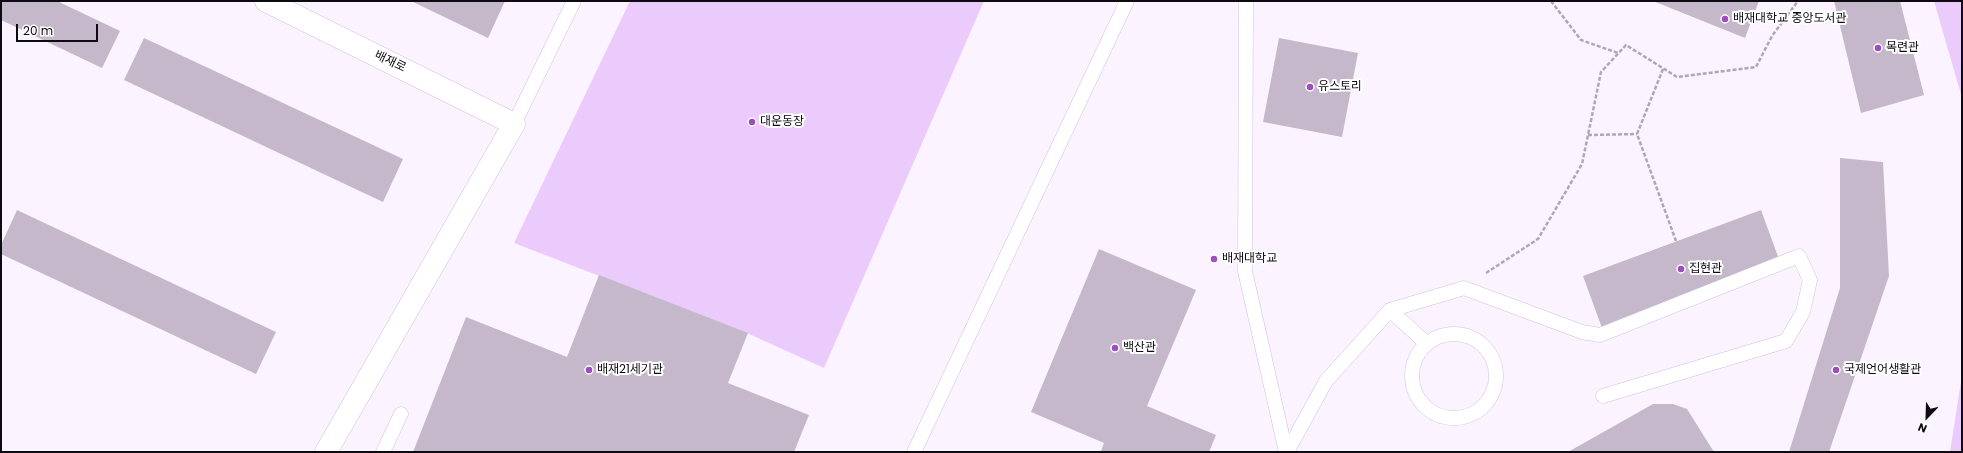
<!DOCTYPE html>
<html>
<head>
<meta charset="utf-8">
<style>
	body { margin:0 }
	#map { position:relative; width:1963px; height:453px; overflow:hidden; background:#fbf3ff; font-family:Poppins,sans-serif }
	canvas { display:block }
	.frame { position:absolute; inset:0; border:2px solid #0e0a11; pointer-events:none }
	.north { position:absolute; left:1907px; top:397px; width:40px; height:40px; -webkit-text-stroke:3px #fff; paint-order:stroke; rotate:203deg; font-size:11px; font-weight:700; line-height:16px; text-align:center; color:#0e0a11 }
	.north::after { content:''; display:block; margin:auto; width:14px; height:18px; background:#0e0a11; clip-path:polygon(50% 0,100% 100%,50% 72%,0 100%) }
	.scale { position:absolute; left:16px; top:24px; width:82px; height:18px; box-sizing:border-box; border:2px solid #0e0a11; border-top:0; padding-left:5px; font-size:12px; line-height:14px; white-space:nowrap; color:#0e0a11; -webkit-text-stroke:3px #fff; paint-order:stroke }
</style>
</head>
<body>
<div id="map">
<canvas width="1963" height="453"></canvas>
<div class="frame"></div>
<div class="north">N</div>
<div class="scale">20 m</div>
</div>
<script>
const context = document.querySelector('canvas').getContext('2d');
context.lineJoin = 'round';
function fill(path, color) { context.fillStyle = color; context.fill(path, 'evenodd'); }
function strokePath(path, color, width, dash) { context.strokeStyle = color; context.lineWidth = width; context.lineCap = dash ? 'butt' : 'round'; context.setLineDash(dash || []); context.stroke(path); }
function label(font, color, halo, rows, align = 'center') {
  context.font = font + ' Poppins,"Noto Sans KR",sans-serif'; context.lineWidth = 4; context.setLineDash([]); context.textBaseline = 'middle'; context.strokeStyle = halo; context.fillStyle = color; for (const [text, x, y, turn = 0] of rows) {
    context.save(); context.translate(x, y); context.rotate((+turn || 0) * Math.PI / 180); context.textAlign = isNaN(turn) ? turn : align; if (halo) context.strokeText(text, 0, 0); context.fillText(text, 0, 0); context.restore();
  }
}
fill(new Path2D(`
	M630 1H984L824 368 747 333 514 243Z
	M1934 1H1962V98Z
	M1962 375V452H1950Z`), '#ebcbfb');
fill(new Path2D(`
	M1 1H57L120 31 102 68 1 20Z
	M411 1H505L488 38Z
	M1653 1H1759L1745 38Z
	M1834 1H1900L1924 95 1861 113Z
	M144 38 403 159 383 202 124 80Z
	M1279 38 1358 53 1342 137 1263 122Z
	M1840 158 1883 162 1889 276 1829 452H1789L1840 288Z
	M17 210 276 332 256 374 1 254V245Z
	M1761 210 1780 262 1602 328 1583 276Z
	M1099 249 1196 290 1147 406 1216 435 1209 452H1104L1101 451 1104 443 1031 412Z
	M599 275 748 333 728 383 809 415 794 452H413L466 317 567 357Z
	M1653 404H1673L1687 409 1714 452H1568Z`), '#c5b8cb');
const service = new Path2D(`
	M1246 1 1245 271 1286 452
	M514 124 574 1
	M1390 310 1426 343
	M1412 376a42 42 0 1 1 84 0a42 42 0 1 1-84 0Z
	M383 452 401 414
	M914 452 1127 1
	M1287 452 1326 381 1390 310 1464 288 1582 332 1600 335 1799 256 1810 280 1803 312 1786 341 1603 396`);
const minor = new Path2D(`
	M266 1 514 124 326 452`);
strokePath(service, '#d0c3d7', 15);
strokePath(minor, '#d0c3d7', 23);
strokePath(new Path2D(`
	M1551 1 1581 40 1618 53
	M1663 69 1637 134 1676 241
	M1588 135 1637 134
	M1486 273 1538 239 1582 164 1601 72 1626 45 1677 77 1756 67 1772 36 1798 1`), '#afa8b2', 2.5, [4, 2]);
strokePath(service, '#fff', 14);
strokePath(minor, '#fff', 22);
for (const [x, y, r, color] of [
	[1725,19,4,"#9d4dbe"],
	[1878,48,4,"#9d4dbe"],
	[1310,87,4,"#9d4dbe"],
	[752,122,4,"#9d4dbe"],
	[1214,259,4,"#9d4dbe"],
	[1681,269,4,"#9d4dbe"],
	[1115,348,4,"#9d4dbe"],
	[589,370,4,"#9d4dbe"],
	[1836,370,4,"#9d4dbe"]
]) { const dot = new Path2D(); dot.arc(x, y, r, 0, 2 * Math.PI); context.fillStyle = color; context.fill(dot); strokePath(dot, '#fff', 1.5); }
label('12px', '#0e0a11', '#fff', [
	["배재대학교 중앙도서관",1733,19],
	["목련관",1886,48],
	["유스토리",1318,87],
	["대운동장",760,122],
	["배재대학교",1222,259],
	["집현관",1689,269],
	["백산관",1123,348],
	["배재21세기관",597,370],
	["국제언어생활관",1844,370]
], 'left');
label('12px', '#0e0a11', '#fff', [
	["배재로",390,62,26]
]);
</script>
</body>
</html>
